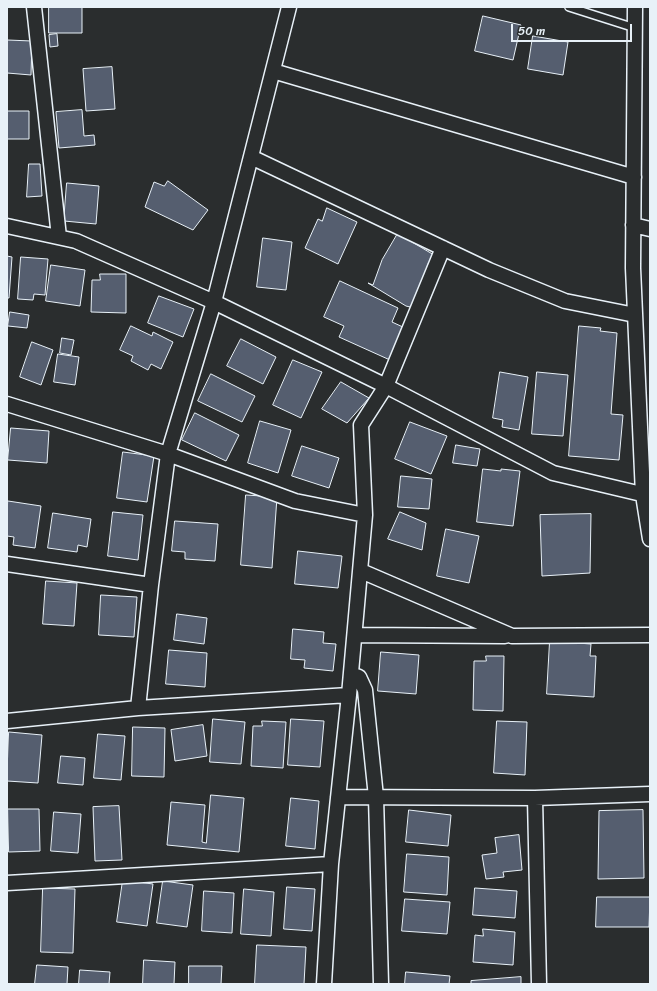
<!DOCTYPE html>
<html>
<head>
<meta charset="utf-8">
<style>
	body { margin:0 }
	#map { position:relative; width:657px; height:991px; overflow:hidden; background:#2a2d2e; font-family:Sriracha,sans-serif }
	canvas { display:block }
	.frame { position:absolute; inset:0; border:8px solid #e8f1f8; pointer-events:none }
	.scale { position:absolute; left:511px; top:24px; width:121px; height:18px; box-sizing:border-box; border:2px solid #e8f1f8; border-top:0; padding-left:5px; font-size:12px; line-height:14px; white-space:nowrap; color:#e8f1f8; -webkit-text-stroke:3px #2a2d2e; paint-order:stroke }
</style>
</head>
<body>
<div id="map">
<canvas width="657" height="991"></canvas>
<div class="frame"></div>
<div class="scale">50 m</div>
</div>
<script>
const context = document.querySelector('canvas').getContext('2d');
context.lineJoin = 'round';
function fill(path, color) { context.fillStyle = color; context.fill(path, 'evenodd'); }
function strokePath(path, color, width, dash) { context.strokeStyle = color; context.lineWidth = width; context.lineCap = dash ? 'butt' : 'round'; context.setLineDash(dash || []); context.stroke(path); }
const building = new Path2D(`
	M49 7H82V33H49Z
	M483 16 521 25 513 60 475 51Z
	M57 34 58 46 50 47 49 35Z
	M533 36 568 42 563 75 528 69Z
	M7 40 32 41 31 75 7 73Z
	M112 67 115 109 86 111 83 69Z
	M82 110 84 136 94 135 95 145 59 148 56 112Z
	M7 111H29V139H7Z
	M29 164H40L42 196 27 197Z
	M168 181 208 210 193 230 145 207 154 182 164 186Z
	M67 183 99 186 96 224 64 221Z
	M327 208 357 222 338 264 305 248 318 219 322 221Z
	M397 235 402 236 434 255 428 264 420 292 410 307 406 306 368 283 373 285 382 260Z
	M263 238 292 242 286 290 257 287Z
	M7 256 12 257 9 298H7Z
	M21 257 48 259 45 295 34 294 33 300 18 299Z
	M51 265 85 270 80 306 46 301Z
	M100 274H126V313L91 312 92 280H100Z
	M340 281 398 308 392 322 405 328 390 360 339 337 344 326 324 317Z
	M159 296 194 309 183 337 148 323Z
	M10 312 29 315 27 328 8 326Z
	M131 326 152 336 153 332 173 342 161 369 151 364 148 370 131 361 133 356 120 350Z
	M579 326 601 328 600 331 617 333 611 414 623 415 619 460 569 456Z
	M62 338 74 340 71 355 60 353Z
	M241 339 276 357 263 384 227 366Z
	M32 342 53 350 41 385 20 377Z
	M58 354 79 357 75 385 54 382Z
	M293 360 322 372 301 418 273 405Z
	M500 372 528 377 519 430 502 427 503 420 493 418Z
	M537 372 568 375 563 436 532 434Z
	M211 374 255 396 242 422 198 401Z
	M341 382 369 398 347 423 322 409Z
	M195 413 239 435 226 461 182 440Z
	M260 421 291 430 278 473 248 463Z
	M410 422 447 436 431 474 395 459Z
	M11 428 49 431 47 463 8 460Z
	M456 445 480 449 477 466 453 463Z
	M302 446 339 458 329 488 292 476Z
	M123 452 154 456 147 502 117 498Z
	M483 469 501 471V469L520 471 513 526 477 522Z
	M401 476 432 479 429 509 398 507Z
	M246 495 277 497 272 568 241 565Z
	M8 501 41 506 35 548 13 545 14 537 7 536Z
	M113 512 143 515 138 560 108 556Z
	M400 512 426 523 422 550 388 539Z
	M53 513 91 519 87 547 78 545 77 552 48 548Z
	M591 514 590 573 542 576 540 515Z
	M175 521 218 524 215 561 185 559V552L172 551Z
	M446 529 479 536 469 583 437 576Z
	M298 551 342 556 338 588 295 584Z
	M46 581 77 583 74 626 43 624Z
	M101 595 137 597 134 637 99 635Z
	M177 614 207 618 204 644 174 640Z
	M293 629 324 632 323 643 336 644 333 671 304 668 305 660 291 659Z
	M550 641 591 644 590 656H596L594 697 547 694Z
	M169 650 207 653 205 687 166 684Z
	M381 652 419 655 416 694 378 691Z
	M486 656H504L503 711 473 710 474 661H486Z
	M213 719 245 722 241 764 210 762Z
	M291 719 324 721 320 767 288 765Z
	M262 721 286 722 283 768 251 766 253 726H262Z
	M497 721 527 722 525 775 494 773Z
	M203 725 207 756 175 761 171 730Z
	M133 727 165 728 164 777 132 776Z
	M9 732 42 735 38 783 7 781Z
	M98 734 125 736 121 780 94 778Z
	M61 756 85 758 83 785 58 783Z
	M211 795 244 798 239 852 167 845 171 802 205 805 202 842 206 843Z
	M291 798 319 801 315 849 286 846Z
	M119 806 122 860 95 861 93 807Z
	M8 809H39L40 851 9 852Z
	M409 810 451 815 448 846 406 842Z
	M643 810 644 878 598 879 599 811Z
	M54 812 81 814 78 853 51 851Z
	M519 835 522 870 503 872 504 877 486 879 482 855 497 853 495 838Z
	M407 854 449 857 447 895 404 892Z
	M123 880 153 884 147 926 117 922Z
	M163 881 193 885 187 927 157 923Z
	M287 887 315 889 312 931 284 929Z
	M43 888 75 889 73 953 41 952Z
	M475 888 517 891 515 918 473 915Z
	M244 889 274 892 271 936 241 934Z
	M204 891 234 893 232 933 202 931Z
	M597 897H650L649 927H596Z
	M405 899 450 902 447 934 402 931Z
	M483 929 515 932 513 965 473 962 475 935 483 936Z
	M257 945 306 947 304 984H255Z
	M144 960 175 962 174 984H143Z
	M37 965 68 967 67 984H35Z
	M189 966H222L221 984H189Z
	M80 970 110 972 109 984H79Z
	M406 972 450 976 449 984H405Z
	M521 977V984H471V981Z`);
fill(building, '#555e6f');
strokePath(building, '#e8f1f8', 1);
const service = new Path2D(`
	M569 7 635 28`);
const minor = new Path2D(`
	M34 7 59 237
	M635 7 633 268 643 495 650 539
	M273 71 634 177
	M251 157 489 270 565 301 635 315
	M633 225 650 229
	M7 226 76 241 214 302 386 386 553 473 650 496
	M7 404 168 454 214 302 289 7
	M7 564 151 585
	M361 571 512 636 650 635
	M355 635 505 636
	M351 674 359 677 365 690 376 797 381 984
	M138 708 151 585 168 454 295 501 365 515
	M7 721 138 708 349 695
	M338 797 535 798 650 794
	M535 798 539 984
	M7 883 331 864
	M324 984 331 864 349 695 365 515 361 425 386 386 443 248`);
strokePath(service, '#e8f1f8', 10);
strokePath(minor, '#e8f1f8', 17);
strokePath(service, '#2a2d2e', 7);
strokePath(minor, '#2a2d2e', 14);
</script>
</body>
</html>
